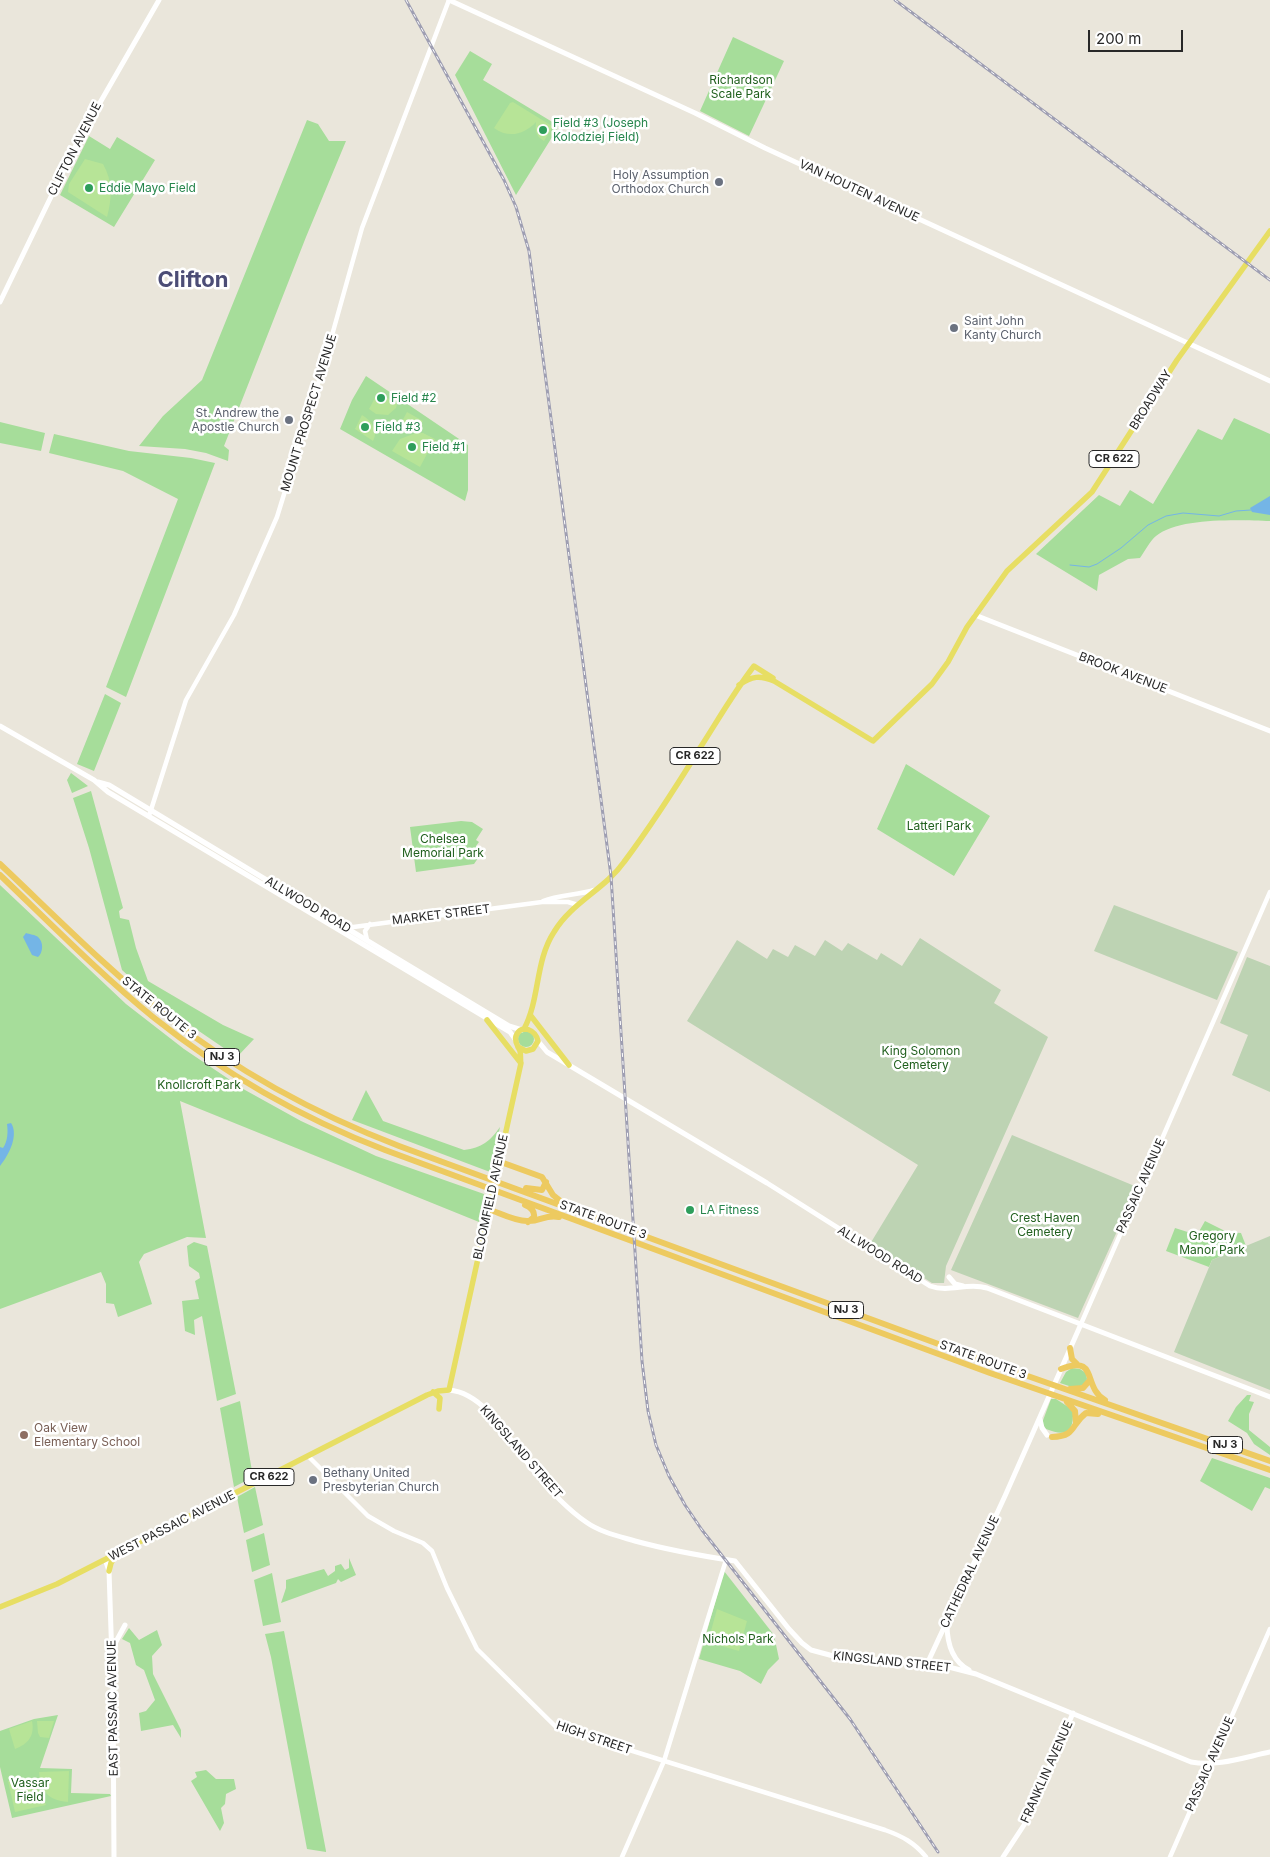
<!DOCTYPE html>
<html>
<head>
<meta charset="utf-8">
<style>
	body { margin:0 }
	#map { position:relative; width:1270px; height:1857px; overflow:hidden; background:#eae6db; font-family:Inter,sans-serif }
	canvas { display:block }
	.scale { position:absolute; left:1088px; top:30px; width:95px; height:22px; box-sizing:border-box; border:2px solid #282828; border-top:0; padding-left:6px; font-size:15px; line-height:18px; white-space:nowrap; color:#282828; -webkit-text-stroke:4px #fff; paint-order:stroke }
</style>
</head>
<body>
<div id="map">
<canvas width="1270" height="1857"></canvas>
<div class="scale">200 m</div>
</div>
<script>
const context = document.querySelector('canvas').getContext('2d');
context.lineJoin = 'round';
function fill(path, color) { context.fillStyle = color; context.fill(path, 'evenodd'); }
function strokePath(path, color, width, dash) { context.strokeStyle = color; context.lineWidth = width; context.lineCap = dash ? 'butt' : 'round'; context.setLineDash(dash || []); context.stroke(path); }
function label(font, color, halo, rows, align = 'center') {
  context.font = font + ' Inter,sans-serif'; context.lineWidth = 5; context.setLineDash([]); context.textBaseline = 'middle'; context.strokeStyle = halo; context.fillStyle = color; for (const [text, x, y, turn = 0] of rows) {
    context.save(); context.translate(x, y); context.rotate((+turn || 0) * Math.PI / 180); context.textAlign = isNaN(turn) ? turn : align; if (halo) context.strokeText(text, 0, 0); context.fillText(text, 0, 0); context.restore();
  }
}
fill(new Path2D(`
	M733 37 784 61 749 136 700 111Z
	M470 51 492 64 483 80 559 126 516 195 455 75Z
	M307 120 318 124 329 141H346L306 237 224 446 229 450 228 461 206 453 185 449 139 446 163 416 202 380Z
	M89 136 110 149 117 137 155 160 114 227 60 195Z
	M366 376 468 445V490L465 501 340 429 352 400Z
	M1234 418 1270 434V521C1240 520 1179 517 1156 536 1150 541 1145 551 1140 558L1128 559 1099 575 1097 591 1036 554 1099 495 1120 506 1130 490 1153 504 1198 429 1222 440Z
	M0 422 45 433 41 451 0 443Z
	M54 434 129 451 191 458 215 463 126 697 106 687 178 499 123 471 49 453Z
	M105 694 121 703 94 771 77 764Z
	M906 764 990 816 954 876 877 829Z
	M71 773 88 786 72 793 67 780Z
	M91 791 123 908 119 911 120 918 129 920 136 948 148 981 223 1025 254 1039 237 1057 190 1025 150 992 149 995 122 970 89 848 73 798Z
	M461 821 472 822 483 829 476 840 479 842 476 846 483 851 474 864 416 872 410 827Z
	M0 885 126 1004 184 1049 245 1090 301 1121 376 1156 484 1194 479 1222 180 1101 206 1238 187 1237 144 1254 139 1262 152 1304 118 1317 114 1304 106 1303V1284L101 1272 0 1309Z
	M518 1039a8 8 0 1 1 16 0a8 8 0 1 1-16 0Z
	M366 1090 383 1121 464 1150C482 1148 490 1141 500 1127L490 1172 352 1120Z
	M1205 1221 1227 1232 1241 1233 1246 1246 1212 1260 1209 1267 1166 1251 1175 1228 1197 1235Z
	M194 1242 207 1246 236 1394 217 1401 202 1316 194 1320 195 1335 185 1331 182 1301 199 1299 195 1281 200 1278 199 1273 189 1266 187 1246Z
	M1072 1368 1080 1369 1086 1373 1087 1379 1085 1384 1075 1388 1060 1383 1066 1372Z
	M1247 1395H1251L1249 1401 1254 1402 1249 1414V1430L1270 1447V1455L1254 1444 1247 1433 1228 1421 1236 1407Z
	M1051 1399H1056L1073 1410C1074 1433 1066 1437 1046 1429L1042 1423Z
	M240 1401 253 1477 234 1487 220 1408Z
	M1212 1458 1270 1478V1489L1265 1487 1252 1511 1200 1481Z
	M255 1487 263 1525 244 1533 237 1497Z
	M264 1533 270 1565 252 1572 246 1540Z
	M349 1558 356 1575 341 1582 338 1579 336 1583 281 1603 286 1588V1580L324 1569 328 1576 335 1571V1566L341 1564 345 1570 349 1568Z
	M724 1571 774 1635 779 1659 768 1670 761 1684 740 1671 699 1659Z
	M272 1573 281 1622 263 1626 254 1580Z
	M129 1628 139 1640 157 1630 162 1645 152 1656 153 1674 181 1730V1738L173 1725 141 1731 139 1713 146 1711 155 1700 144 1670 136 1665 130 1643 122 1639Z
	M284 1631 326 1851V1852L307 1849 271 1657 265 1634Z
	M58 1715 40 1768 72 1769 71 1793 110 1794 111 1796 12 1818 0 1767V1731L34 1719Z
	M206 1770 216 1779H234L236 1789 226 1794 225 1804 221 1808 224 1823 220 1831 191 1781 197 1777 195 1772Z`), '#a6dd9a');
fill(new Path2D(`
	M1114 905 1238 952 1217 1000 1094 951Z
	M920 938 1001 990 994 1003 1048 1037 946 1266 944 1283H932L870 1244 918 1165 687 1021 737 940 767 959 773 949 788 957 795 945 815 956 825 940 842 951 848 943 877 960 881 953 902 966Z
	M1247 957 1270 966V1092L1232 1075 1248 1035 1220 1023Z
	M1012 1135 1137 1187 1078 1318 951 1270Z
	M1270 1236V1390L1174 1352 1212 1260Z`), '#bdd3b3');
fill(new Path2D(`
	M513 102 552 126V128L544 141C536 137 535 130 536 122 525 134 509 139 494 128L510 103Z
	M85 159 103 164C113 181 112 199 107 217L68 192 69 184Z
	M378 392 397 404 396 408 388 415 376 414 369 409Z
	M407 412 423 421 417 428 408 430 402 429 400 425Z
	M362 415C371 420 379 431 373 441L355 429Z
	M416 433H423L435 439 420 467 392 451 400 439Z
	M717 1609 747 1621 739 1651 708 1642Z
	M32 1721C35 1736 28 1744 15 1749L9 1729Z
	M37 1721H54L49 1738 40 1737 38 1733Z
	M69 1771 68 1802C48 1800 41 1792 39 1772Z
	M19 1780C35 1783 40 1790 46 1805L15 1812 8 1781Z`), '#b7e497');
fill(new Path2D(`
	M1270 496V515L1252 512 1250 508Z
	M26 933C29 934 36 935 38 937 44 942 43 953 38 957L32 955 23 937Z
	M11 1123C19 1135 9 1155 0 1166V1147L3 1148C8 1141 8 1131 7 1124Z`), '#74b5e6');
strokePath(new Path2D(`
	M1070 565 1089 567 1097 564 1121 548 1148 525 1166 516 1183 513 1219 516 1236 511 1251 510`), '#74b5e6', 1);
strokePath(new Path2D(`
	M150 813 186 700 234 615 277 517 322 371 362 228 449 0
	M543 901C559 895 578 895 594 890
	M346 928 542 902H568L578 905
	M367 940 365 931 370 924
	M1081 1324 1270 892
	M309 1457 368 1516 394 1531 423 1543 432 1551 447 1588 477 1649 556 1727 885 1830C902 1836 915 1843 926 1857
	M622 1857 664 1761 726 1560
	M1170 1857 1270 1629`), '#fff', 4.5);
strokePath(new Path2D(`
	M449 0 695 113 765 148 1270 381
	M0 302 78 141 159 0
	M975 615 1270 731
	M0 726 94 780 108 792 510 1032 515 1039
	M98 782 109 785 509 1026 522 1030
	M538 1041 547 1052 767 1183 930 1286C950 1293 967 1282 987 1288L1270 1397
	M949 1277 955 1284 963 1286
	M449 1390C486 1393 511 1442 532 1469 546 1486 567 1509 586 1522 600 1532 618 1536 635 1541 668 1550 702 1556 735 1561L789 1629 802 1643 811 1650 837 1657 937 1664 976 1674 1191 1762C1217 1767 1245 1757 1270 1752
	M1040 1419 1042 1428 1047 1435
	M105 1559 109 1571 113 1690 114 1857
	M947 1624C947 1643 952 1661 969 1670
	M112 1649 125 1625
	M927 1664 1005 1496 1081 1324
	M1003 1857 1024 1825 1073 1713`), '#fff', 5);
strokePath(new Path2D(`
	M739 685C752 676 760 675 774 681L873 741 932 684 948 662 967 627 1007 571 1092 492 1177 360 1270 231
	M531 1016 569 1065
	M487 1020 520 1062
	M524 1029C540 999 535 961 554 932 571 903 605 889 624 862 651 826 676 787 700 748 718 720 734 692 754 666L773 678
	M433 1392 440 1398 439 1409
	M109 1571 111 1563 116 1555
	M0 1607 57 1584 427 1395 438 1391 449 1390 521 1063C520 1060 521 1055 520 1051 518 1046 514 1042 516 1036 521 1023 536 1030 538 1041L533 1049 526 1051 518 1047`), '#e7de63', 5.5);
strokePath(new Path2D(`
	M0 864C55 916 109 971 168 1017 238 1072 316 1114 399 1146L982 1360 1270 1461
	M0 875C50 923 99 973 153 1017 223 1073 301 1118 385 1150L990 1373 1270 1470
	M498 1161 542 1177 553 1195 563 1203
	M526 1188 542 1190 546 1182
	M525 1205C530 1207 535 1210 534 1217L528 1222
	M488 1209C500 1213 514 1221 527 1221 540 1222 545 1214 559 1217
	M1070 1348 1072 1359 1077 1364
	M1061 1369C1099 1354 1082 1387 1105 1400
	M1070 1389 1083 1388 1090 1380
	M1067 1402 1075 1411 1076 1423
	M1052 1437C1077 1436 1070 1425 1086 1413L1098 1414`), '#edca60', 6);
const rail = new Path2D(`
	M406 0 504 180 516 207 529 251 611 876 642 1361 648 1411 656 1445 669 1476 685 1505 702 1530 850 1719 938 1852
	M895 0 1270 280`);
strokePath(rail, '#9e9eb2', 3);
strokePath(rail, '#fff', 1, [4]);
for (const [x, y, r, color] of [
	[543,130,5,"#2e9e5b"],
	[719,182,5,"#6b7280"],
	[89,188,5,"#2e9e5b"],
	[954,328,5,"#6b7280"],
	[381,398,5,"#2e9e5b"],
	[289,420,5,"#6b7280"],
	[365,427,5,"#2e9e5b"],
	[412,447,5,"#2e9e5b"],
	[690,1210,5,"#2e9e5b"],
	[24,1435,5,"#8d6e63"],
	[313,1480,5,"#6b7280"]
]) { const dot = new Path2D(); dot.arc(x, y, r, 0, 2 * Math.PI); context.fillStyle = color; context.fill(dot); strokePath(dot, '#fff', 2); }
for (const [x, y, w] of [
	[1114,459,50],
	[695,756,50],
	[222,1057,35],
	[846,1310,35],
	[1225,1445,35],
	[269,1477,50]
]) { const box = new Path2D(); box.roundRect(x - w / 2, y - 8.5, w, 17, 4); context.fillStyle = '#fff'; context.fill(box); strokePath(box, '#282828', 1); }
label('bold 11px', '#282828', null, [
	["CR 622",1114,459],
	["CR 622",695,756],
	["NJ 3",222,1057],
	["NJ 3",846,1310],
	["NJ 3",1225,1445],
	["CR 622",269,1477]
]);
label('12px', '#21601e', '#fff', [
	["Richardson",741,80],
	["Scale Park",741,94],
	["Latteri Park",939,826],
	["Chelsea",443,839],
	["Memorial Park",443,853],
	["King Solomon",921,1051],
	["Cemetery",921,1065],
	["Knollcroft Park",199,1085],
	["Crest Haven",1045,1218],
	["Cemetery",1045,1232],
	["Gregory",1212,1236],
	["Manor Park",1212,1250],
	["Nichols Park",738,1639],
	["Vassar",30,1783],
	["Field",30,1797]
]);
label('12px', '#27864d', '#fff', [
	["Field #3 (Joseph",553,123],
	["Kolodziej Field)",553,137],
	["Eddie Mayo Field",99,188],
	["Field #2",391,398],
	["Field #3",375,427],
	["Field #1",422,447],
	["LA Fitness",700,1210]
], 'left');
label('12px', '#282828', '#fff', [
	["CLIFTON AVENUE",75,149,-63],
	["VAN HOUTEN AVENUE",859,191,25],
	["BROADWAY",1151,400,-58],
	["MOUNT PROSPECT AVENUE",309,413,-73],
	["BROOK AVENUE",1123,673,21],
	["ALLWOOD ROAD",308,905,31],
	["MARKET STREET",441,915,-7],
	["STATE ROUTE 3",159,1008,39],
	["PASSAIC AVENUE",1141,1186,-66],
	["BLOOMFIELD AVENUE",491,1197,-78],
	["STATE ROUTE 3",603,1220,20],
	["ALLWOOD ROAD",880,1255,32],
	["STATE ROUTE 3",983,1360,20],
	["KINGSLAND STREET",521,1452,49],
	["WEST PASSAIC AVENUE",172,1526,-27],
	["CATHEDRAL AVENUE",970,1572,-65],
	["KINGSLAND STREET",892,1662,6],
	["EAST PASSAIC AVENUE",113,1708,-91],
	["HIGH STREET",594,1738,19],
	["PASSAIC AVENUE",1210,1764,-66],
	["FRANKLIN AVENUE",1047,1772,-66]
]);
label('12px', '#5b616d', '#fff', [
	["Holy Assumption",709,175],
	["Orthodox Church",709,189],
	["Saint John",964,321,"left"],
	["Kanty Church",964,335,"left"],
	["St. Andrew the",279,413],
	["Apostle Church",279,427],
	["Bethany United",323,1473,"left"],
	["Presbyterian Church",323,1487,"left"]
], 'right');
label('12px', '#785e54', '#fff', [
	["Oak View",34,1428],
	["Elementary School",34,1442]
], 'left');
label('bold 22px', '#4c4d76', '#fff', [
	["Clifton",193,280]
]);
</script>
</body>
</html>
